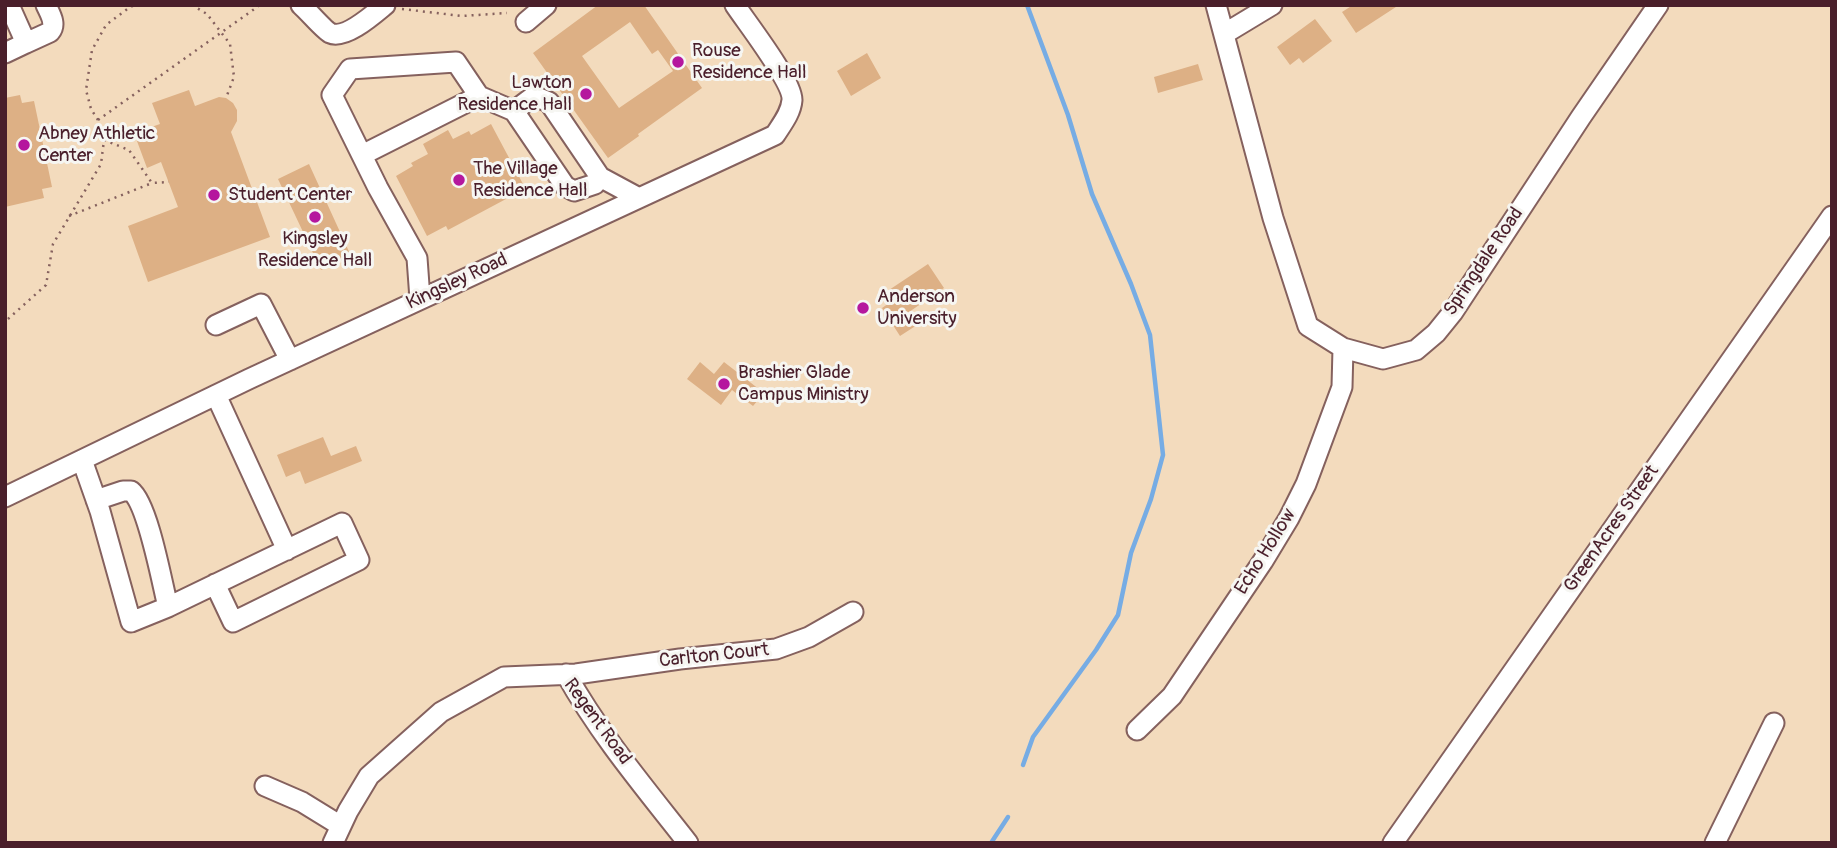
<!DOCTYPE html>
<html>
<head>
<meta charset="utf-8">
<style>
	body { margin:0 }
	#map { position:relative; width:1837px; height:848px; overflow:hidden; background:#f3dbbd; font-family:Pangolin,sans-serif }
	canvas { display:block }
	.frame { position:absolute; inset:0; border:7px solid #4a1f2b; pointer-events:none }
</style>
</head>
<body>
<div id="map">
<canvas width="1837" height="848"></canvas>
<div class="frame"></div>
</div>
<script>
const context = document.querySelector('canvas').getContext('2d');
context.lineJoin = 'round';
function strokePath(path, color, width, dash) { context.strokeStyle = color; context.lineWidth = width; context.lineCap = dash ? 'butt' : 'round'; context.setLineDash(dash || []); context.stroke(path); }
function fill(path, color) { context.fillStyle = color; context.fill(path, 'evenodd'); }
function label(font, color, halo, rows, align = 'center') {
  context.font = font + ' Pangolin,sans-serif'; context.lineWidth = 6; context.setLineDash([]); context.textBaseline = 'middle'; context.strokeStyle = halo; context.fillStyle = color; for (const [text, x, y, turn = 0] of rows) {
    context.save(); context.translate(x, y); context.rotate((+turn || 0) * Math.PI / 180); context.textAlign = isNaN(turn) ? turn : align; if (halo) context.strokeText(text, 0, 0); context.fillText(text, 0, 0); context.restore();
  }
}
strokePath(new Path2D(`
	M1023 765 1033 737 1096 650 1118 615 1131 553 1151 499 1163 455 1150 335 1131 284 1092 194 1068 115 1027 5
	M991 843 1008 817`), '#76ace4', 4.5);
fill(new Path2D(`
	M598 5H644L702 88 638 134 639 136 608 158 533 53ZM630 22 652 54 658 50 673 71 619 108 582 56Z
	M1353 5H1399L1356 33 1342 12Z
	M1315 19 1332 41 1303 63 1299 58 1290 65 1277 47Z
	M867 53 881 78 851 96 837 71Z
	M1198 64 1203 80 1158 93 1154 77Z
	M189 90 195 106 219 97 226 98 233 103 237 110V121L231 132 270 237 148 282 128 226 178 207 161 162 147 168 134 133 160 124 152 103Z
	M20 95 22 103 34 101 52 187 42 189 44 198 5 207V98Z
	M491 124 523 184 503 194 506 199 448 230 446 226 427 236 396 176 413 166 411 163 428 154 423 144 448 130 453 139 469 131 471 135Z
	M309 164 351 256 321 270 278 179Z
	M928 264 944 288 909 312 917 325 900 336 882 308 895 299 889 290Z
	M700 362 714 374 724 362 764 393 753 406 732 390 721 405 687 379Z
	M323 437 331 456 356 446 362 461 305 484 300 471 286 477 277 455Z`), '#ddb085');
const minor = new Path2D(`
	M301 5C308 11 324 30 330 33 345 40 374 14 385 5
	M1216 5 1273 218 1308 326 1343 348 1383 359 1416 350 1436 333 1453 312 1581 117 1658 5
	M526 22 546 5
	M1224 34 1272 5
	M26 43 50 32C57 24 50 14 46 5
	M5 53 26 43 9 5
	M514 111 534 96 549 102 600 177 639 198
	M362 155 479 96
	M420 299 417 258 378 188 332 95 350 69 456 62 479 96 514 111 565 186 574 191 595 184 600 177
	M216 325 261 304 290 360
	M216 395 287 550
	M82 460 100 511 131 622 168 607C162 583 148 504 131 491H123L96 500
	M5 497 249 379 775 135C782 124 791 113 792 100 793 82 747 23 735 5
	M168 607 342 523 359 560 233 622 215 584
	M566 674C600 735 645 788 688 843
	M1137 730 1172 696 1263 561 1289 518 1306 484 1342 387 1343 348
	M265 786 302 802 341 826
	M333 843 348 811 369 776 441 712 504 677 576 674 680 659 776 649 809 637 853 612
	M1393 843 1832 216
	M1715 843 1774 723`);
strokePath(minor, '#85615e', 23);
strokePath(new Path2D(`
	M192 5 207 14 230 44 234 77 226 98
	M402 9 462 16 507 13
	M98 120 91 109 86 90 92 50 106 25 130 7 135 5
	M104 140 129 150 152 183 169 182
	M69 216 152 183
	M8 319 46 285 53 244 101 164 104 140 98 120 260 5`), '#85615e', 2.5, [2, 5]);
strokePath(minor, '#fff', 19);
for (const [x, y, r, color] of [
	[678,62,7,"#b5179e"],
	[586,94,7,"#b5179e"],
	[24,145,7,"#b5179e"],
	[459,180,7,"#b5179e"],
	[214,195,7,"#b5179e"],
	[315,217,7,"#b5179e"],
	[863,308,7,"#b5179e"],
	[724,384,7,"#b5179e"]
]) { const dot = new Path2D(); dot.arc(x, y, r, 0, 2 * Math.PI); context.fillStyle = color; context.fill(dot); strokePath(dot, '#f6f6f2', 2.5); }
label('19px', '#4a1f2b', '#f6f6f2', [
	["Rouse",692,51],
	["Residence Hall",692,73],
	["Lawton",572,83,"right"],
	["Residence Hall",572,105,"right"],
	["Abney Athletic",38,134],
	["Center",38,156],
	["The Village",473,169],
	["Residence Hall",473,191],
	["Student Center",228,195],
	["Kingsley",315,239,"center"],
	["Residence Hall",315,261,"center"],
	["Anderson",877,297],
	["University",877,319],
	["Brashier Glade",738,373],
	["Campus Ministry",738,395]
], 'left');
label('19px', '#4a1f2b', '#f6f6f2', [
	["Springdale Road",1484,262,-56],
	["Kingsley Road",457,282,-25],
	["GreenAcres Street",1612,529,-55],
	["Echo Hollow",1266,552,-58],
	["Carlton Court",714,656,-6],
	["Regent Road",597,722,54]
]);
</script>
</body>
</html>
